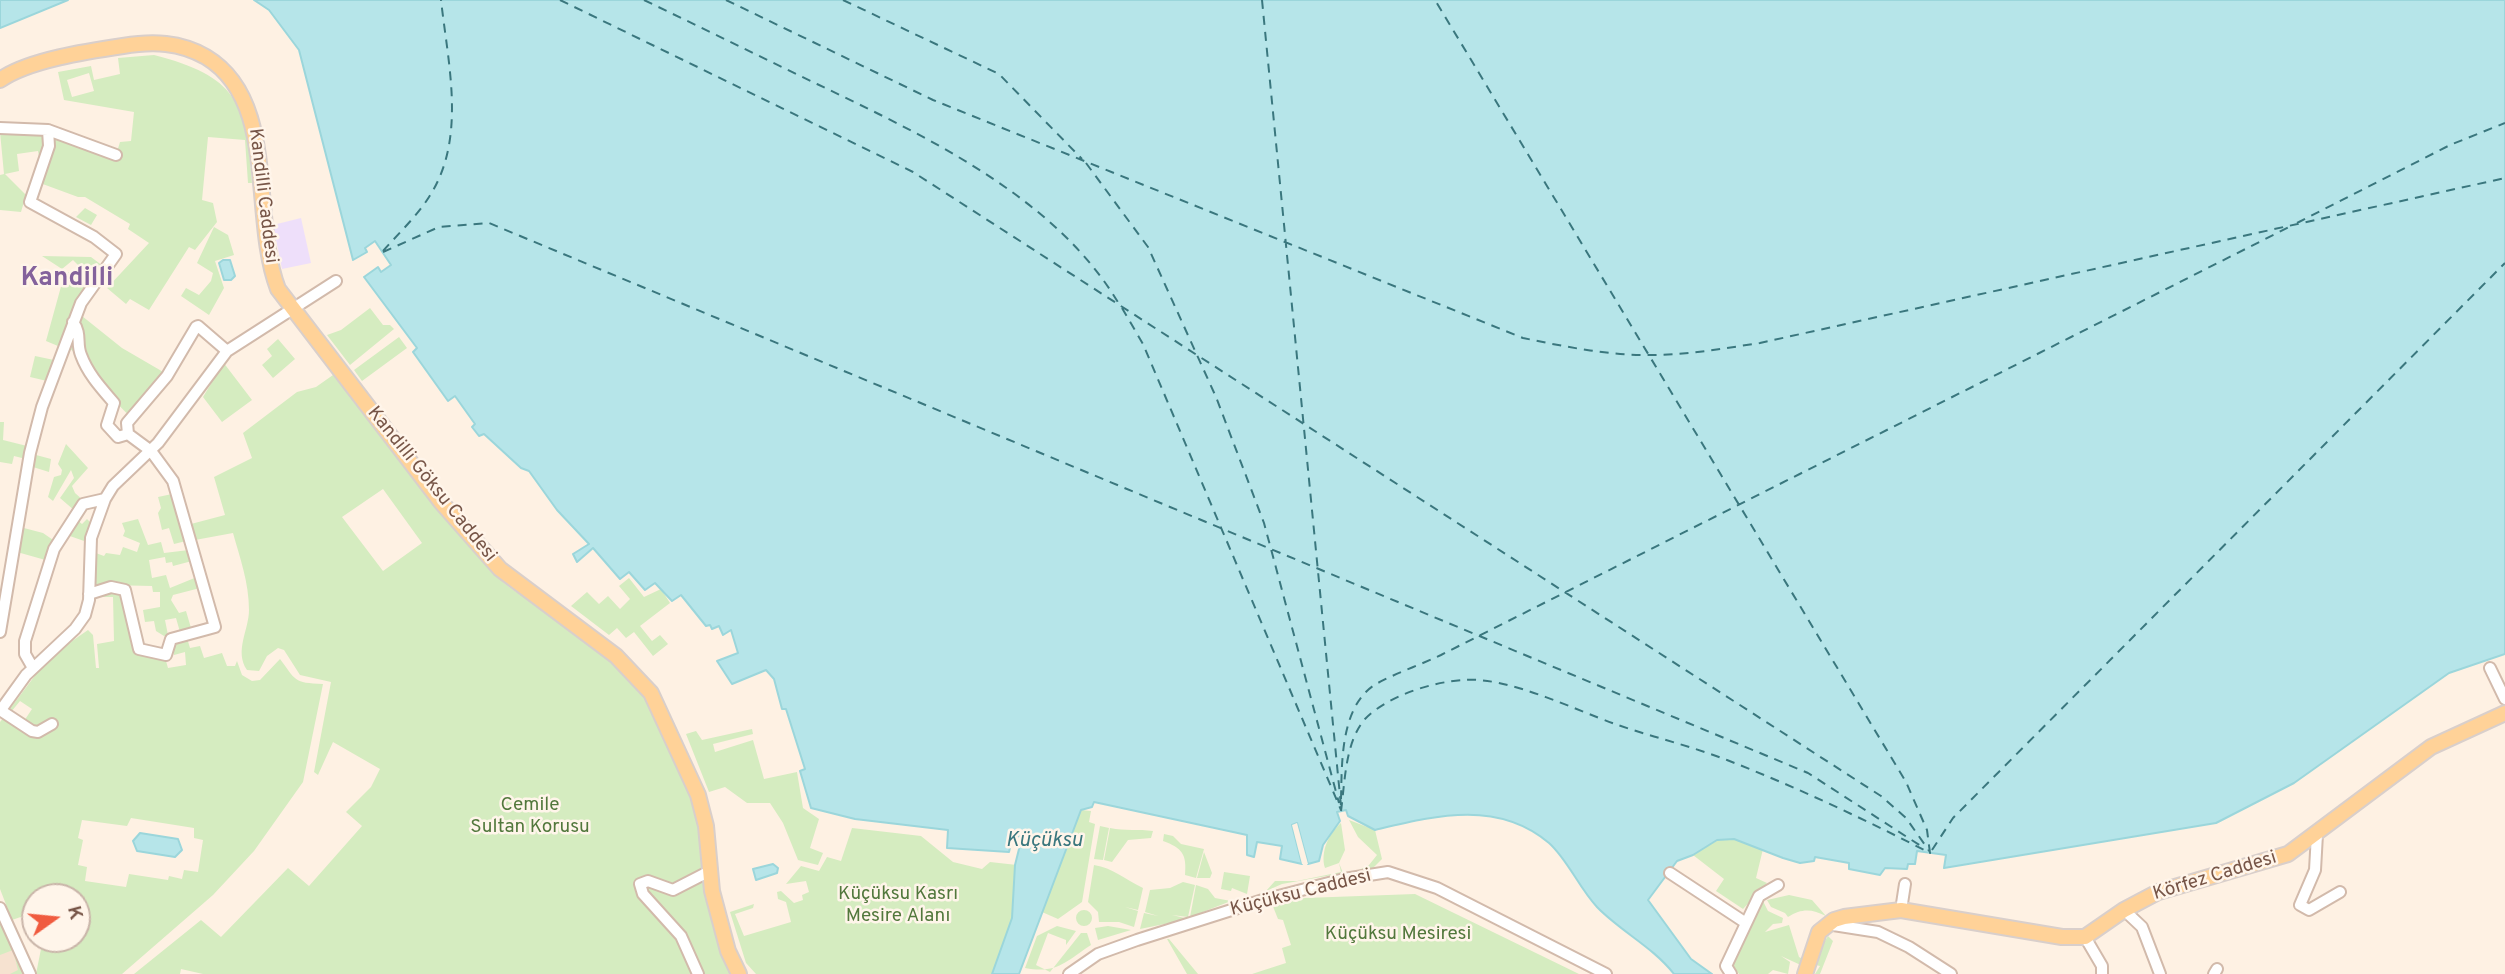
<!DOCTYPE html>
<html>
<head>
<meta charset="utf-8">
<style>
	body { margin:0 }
	#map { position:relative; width:2505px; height:974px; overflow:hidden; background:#fef1e3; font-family:Overpass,sans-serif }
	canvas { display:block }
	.north { position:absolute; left:21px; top:883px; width:70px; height:70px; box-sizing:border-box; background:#fff5ea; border:2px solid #c9b5a9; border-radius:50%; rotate:75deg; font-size:19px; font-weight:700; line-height:28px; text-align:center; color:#775547 }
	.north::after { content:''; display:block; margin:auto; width:24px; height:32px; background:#f05b3f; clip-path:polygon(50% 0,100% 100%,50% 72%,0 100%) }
</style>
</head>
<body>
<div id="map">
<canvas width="2505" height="974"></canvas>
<div class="north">K</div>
</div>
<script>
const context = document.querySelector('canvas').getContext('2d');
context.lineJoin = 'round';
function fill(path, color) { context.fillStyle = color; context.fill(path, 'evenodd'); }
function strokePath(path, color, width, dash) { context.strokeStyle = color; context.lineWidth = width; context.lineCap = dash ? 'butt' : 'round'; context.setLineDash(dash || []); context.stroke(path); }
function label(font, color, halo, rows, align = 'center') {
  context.font = font + ' Overpass,sans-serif'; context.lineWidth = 5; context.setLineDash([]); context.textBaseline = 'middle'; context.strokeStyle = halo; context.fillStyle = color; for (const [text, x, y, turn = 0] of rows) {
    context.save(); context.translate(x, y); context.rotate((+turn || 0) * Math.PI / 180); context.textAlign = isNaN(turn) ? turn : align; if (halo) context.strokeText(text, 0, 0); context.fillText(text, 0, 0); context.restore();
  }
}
fill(new Path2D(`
	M0 920 26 974H0Z`), '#f6e2d0');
fill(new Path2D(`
	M301 218 311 263 282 269 273 225Z`), '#eedffa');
fill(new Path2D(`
	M154 55C236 76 247 102 252 183H248L245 140 208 137 202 200 213 203 217 222 195 250 189 247 149 310 130 299 126 304 107 288 149 243 128 229 130 224 85 197H78L40 183 53 139 59 135 117 152 120 142 131 141 134 112 64 100 58 72 91 66 94 80 120 74 118 58ZM89 73 94 91 72 97 67 80Z
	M0 132 47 134 40 163 38 151 17 154 19 171 5 174 26 195 21 212 0 210V175L4 174Z
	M85 208 97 215 91 225 76 217Z
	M214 227 228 235 234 255 215 261 224 288 209 315 181 296 186 288 199 295 211 281 213 273 197 263Z
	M42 256 91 257 103 266 77 302 58 346 46 341 65 272H75L78 265 73 260 62 269Z
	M370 308 383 325H390L394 329 350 365 327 335 341 330Z
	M82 316 122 348 165 373 130 416C107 397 96 366 70 349Z
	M399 337 407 348 362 381 354 370Z
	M278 339 295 359 273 378 262 365 272 356 267 349Z
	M35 356 54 360 47 381 30 377Z
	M223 362 252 400 222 422 203 397 215 377 212 372Z
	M333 375 496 576C518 596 543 608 567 624 589 639 614 659 633 679 656 703 693 790 699 824 709 878 704 924 733 974H203L181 969 180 974H134L201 920 221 937 288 868 309 886 362 826 346 812 371 787 380 769 333 742 318 775 314 772 331 682 300 675 284 650 278 648 267 656 259 671 247 670C234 651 249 630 249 610 249 583 240 558 233 533L195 540 191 524 225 515 214 477 252 458 243 433 297 392 316 387ZM383 489 422 543 383 571 342 517Z
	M0 422H4L3 440 27 446 26 459 14 456 12 464 0 462Z
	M66 444 88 468 72 486 75 493 84 501 75 511 60 498 74 478 71 470 53 501 48 497 54 477 61 475 62 470 58 464Z
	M36 455 51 459 49 472 33 467Z
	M172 494 186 541 174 544 169 528 162 530 158 513 161 508 158 497Z
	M76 519 82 524 87 519 90 522 84 541 67 535Z
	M138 519 148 545 161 542 164 553 189 550 192 561 173 566 172 562 166 563 165 557 149 560 152 578 166 575 170 588 197 577 200 588 173 595 171 600 179 613 186 611 191 628 180 632 176 618 165 620 168 635 164 636 156 631 154 621 145 622 143 610 160 607V592H153L152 586 108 585 102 589 94 584 93 552 104 556 106 553 120 555 123 547 137 552 140 543 123 536 125 531 122 523Z
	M20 527 43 533 56 542 49 561 17 552Z
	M629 578 644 597 661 589 670 603 640 626 652 641 660 635 668 644 653 656 634 632 626 638 617 628 609 635 571 606 587 592 599 604 608 596 620 609 630 599 619 586Z
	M122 591 137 653 166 661 168 668 186 665 185 652 174 655 172 643 187 638 190 648 200 646 204 658 222 653 227 666H235L237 661 242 675 252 681 260 680 280 659C296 680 293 683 323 684L303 782 254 851 213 895 122 974H36L43 939H77V897H35V912L12 920 0 889V722L49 657 88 630 93 635 96 668H99L97 644 114 641 113 597H96V595ZM20 701 32 709 24 721 11 712ZM131 818 194 828V838L203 840 198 872 184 870 182 879 169 876 168 880 129 874 126 887 85 881 87 867 78 865 83 840 78 838 82 820 127 826Z
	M752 729 753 734 713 744 715 752 753 740 764 779 797 772 803 808 819 819 810 848 823 853 818 865 798 860 783 823 770 803H747L725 787 709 792 686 734 696 731 702 740Z
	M1081 810 1091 811 1089 822 1095 824 1082 902 1058 919 1042 912Z
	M1349 820 1375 830 1382 859 1373 868 1357 871 1369 865 1377 855 1358 837Z
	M1341 823 1345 850 1339 863 1343 873 1282 884 1266 891 1275 881H1297L1341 872 1339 863 1325 868C1320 852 1329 833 1341 823Z
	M1100 826 1109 828 1103 860 1094 859Z
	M852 828 921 836 953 862 982 869 990 862 1017 865 1012 918 992 974H756L746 963 730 912 754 904 753 908 735 914 744 936 791 922 786 902 778 899 777 892 781 891 794 903 803 900 802 895 809 892 806 881 786 884 801 866 819 871 827 857 841 861Z
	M1110 828C1125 831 1139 829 1153 831L1151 838 1128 840 1112 862 1104 860Z
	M1164 834 1173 836 1181 844 1204 849 1196 878 1185 875C1187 854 1182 848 1163 841Z
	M1734 839 1763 849 1756 878 1767 883 1743 909 1716 891 1724 879 1693 855 1718 840Z
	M1204 852 1212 873 1210 878H1197Z
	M1094 865C1113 868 1124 879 1143 888L1138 910 1125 907 1138 911 1134 927 1119 922H1099L1098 912 1088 902Z
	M1224 872 1250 876 1247 894 1232 888 1231 891 1221 889Z
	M1183 882 1195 885 1188 917 1172 915 1189 919 1140 929 1144 913 1158 916 1145 912 1150 890 1170 888Z
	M1196 885 1208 889 1215 898 1231 901 1190 917Z
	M1415 894 1579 974H1252L1286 963 1282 948 1291 945 1283 920 1278 919 1272 904 1305 898Z
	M1789 895 1812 900 1826 916C1812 909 1802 908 1788 917L1785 913 1771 907 1767 900Z
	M1763 901 1768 911 1783 918 1782 923 1773 924 1765 932 1789 925 1799 957 1807 961 1805 967 1781 956 1790 962 1788 974 1773 970 1768 974H1739L1733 965Z
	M1076 918a8 8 0 1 1 16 0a8 8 0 1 1-16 0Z
	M0 920 26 974H10L18 970 13 950 0 955Z
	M1057 926 1076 931 1066 945V940L1048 933 1036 965 1050 972 1081 933H1087L1091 945C1065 962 1057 974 1025 968L1037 936Z
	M1108 926 1131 930 1098 940 1095 928Z
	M1828 936 1833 941 1820 974H1815L1820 966 1811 964Z
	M1167 939H1169L1198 974H1187Z`), '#d5ecc0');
const water = new Path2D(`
	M0 0H68L0 28Z
	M254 0H2505V654L2449 673 2294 783 2216 823 1944 868 1946 855 1917 851 1915 864H1908L1907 869 1885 868 1880 875 1849 869V863L1815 857 1814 861 1800 863 1783 858 1734 839 1717 840 1693 855 1677 861 1648 900 1691 959 1712 974H1674C1653 947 1620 931 1597 907 1579 888 1568 860 1549 843 1497 799 1434 816 1375 830L1348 816 1346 810 1337 812 1340 821 1323 845 1319 861 1308 864 1297 823 1292 825 1302 864 1280 859 1282 846 1257 842 1254 857 1247 855V835L1094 802 1092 807 1081 810 1019 974H992L1012 918 1015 865 1022 837 1013 835 1009 852 947 848 948 830 855 819 811 808 800 771 805 769 786 709H782L774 679 766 670 732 684 717 661 738 653 731 630 723 635 719 626 712 629 710 625 706 626 681 595 672 601 655 583 645 590 629 572 620 579 593 548 577 562 573 554 589 544 557 510 529 471 521 468 484 434 479 436 472 427 475 424 455 396 448 401 413 352 417 348 364 277 378 267 381 272 391 265 375 241 365 248 367 252 353 260 299 50 269 10Z
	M223 260H230L235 276 231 280H224L219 263Z
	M140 833 178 839 182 850 175 857 137 851 133 841Z
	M773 864 778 868 777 873 756 880 753 869Z`);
fill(water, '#b6e5e9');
strokePath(water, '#9bd6db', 2);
fill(new Path2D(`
	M1297 823 1308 864H1302L1292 825Z`), '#fef1e3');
strokePath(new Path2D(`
	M560 0 913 172 1881 796 1906 818 1930 852
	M644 0C702 28 759 56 817 84 925 136 1056 197 1119 304
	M726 0 933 100 1523 338C1562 346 1601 354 1641 355 1681 356 1720 349 1760 343L2505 178
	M843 0 999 74 1082 159
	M1262 0 1341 806
	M1086 163 1148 247 1216 397 1264 523 1339 803
	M2297 223 2450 145 2505 123
	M383 251C398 234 417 216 429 197 467 139 448 64 441 0
	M383 252 439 227 489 223 1808 773 1924 848
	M1122 308 1143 344 1341 810
	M1341 799C1342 763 1340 706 1376 684 1396 673 1420 665 1441 655L2289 227
	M1341 811C1345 782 1345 742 1365 719 1387 696 1432 682 1463 680 1507 676 1573 709 1615 724 1652 737 1691 746 1727 760 1796 787 1864 819 1930 853L1927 830 1906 782 1435 0
	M1932 850 1953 818 2505 263`), '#3a777e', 2, [9, 7]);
const minor = new Path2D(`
	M0 128 48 130 49 146 30 202 94 237 116 254 81 303 42 407 30 453 0 632
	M48 130 116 155
	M73 322C82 334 76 343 81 355 88 374 101 388 114 403L107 425 118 437 128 434
	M89 594 111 587 125 590 139 649 166 655 171 639 215 627 173 481 151 451 128 434 127 423 167 376 196 327 198 326 227 351
	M33 668 25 654V641L54 549 83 504 105 499
	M2490 668 2505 699
	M0 710 32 731 38 732 52 724
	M0 711 26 675 75 629 85 615 89 600 91 538 105 499 113 486 158 443 227 351 336 281
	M2317 834 2315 870 2300 905 2309 910 2340 892
	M1670 873 1746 923
	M0 908 30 974
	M1901 910 1905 884
	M2124 910 2142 927 2160 974
	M1827 924 1878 932 1909 947 1951 974
	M2085 937 2102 966V974
	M698 974 681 936 643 894 640 884 648 881 673 890 710 871
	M1069 974 1098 954 1137 940 1263 900 1344 879 1388 872 1437 888 1606 974
	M1731 974 1726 966 1759 896 1778 885
	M2214 974 2217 969`);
const major = new Path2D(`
	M0 80C28 60 89 51 123 46 153 41 180 42 206 57 279 101 250 216 278 289L441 502 500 569 616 656 651 693 698 795 706 826 712 891 728 951 739 974
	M1805 974 1819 932 1834 920 1844 917 1901 910 2062 937H2085L2124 910 2158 892 2288 854 2431 747 2505 713`);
strokePath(minor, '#d2baab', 14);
strokePath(major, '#d9cfcb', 18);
strokePath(minor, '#fff', 10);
strokePath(major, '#ffd298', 14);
label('19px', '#775547', '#fff5ea', [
	["Kandilli Caddesi",262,196,83],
	["Kandilli Göksu Caddesi",431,485,51],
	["Körfez Caddesi",2215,877,-17],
	["Küçüksu Caddesi",1301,894,-14]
]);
label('19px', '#52783c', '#fff5ea', [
	["Cemile",530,806],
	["Sultan Korusu",530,828],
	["Küçüksu Kasrı",898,895],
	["Mesire Alanı",898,917],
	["Küçüksu Mesiresi",1398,935]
]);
label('italic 21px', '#3a777e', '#fff5ea', [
	["Küçüksu",1044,842]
]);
label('bold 26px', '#84629c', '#fff5ea', [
	["Kandilli",67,280]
]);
</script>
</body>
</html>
